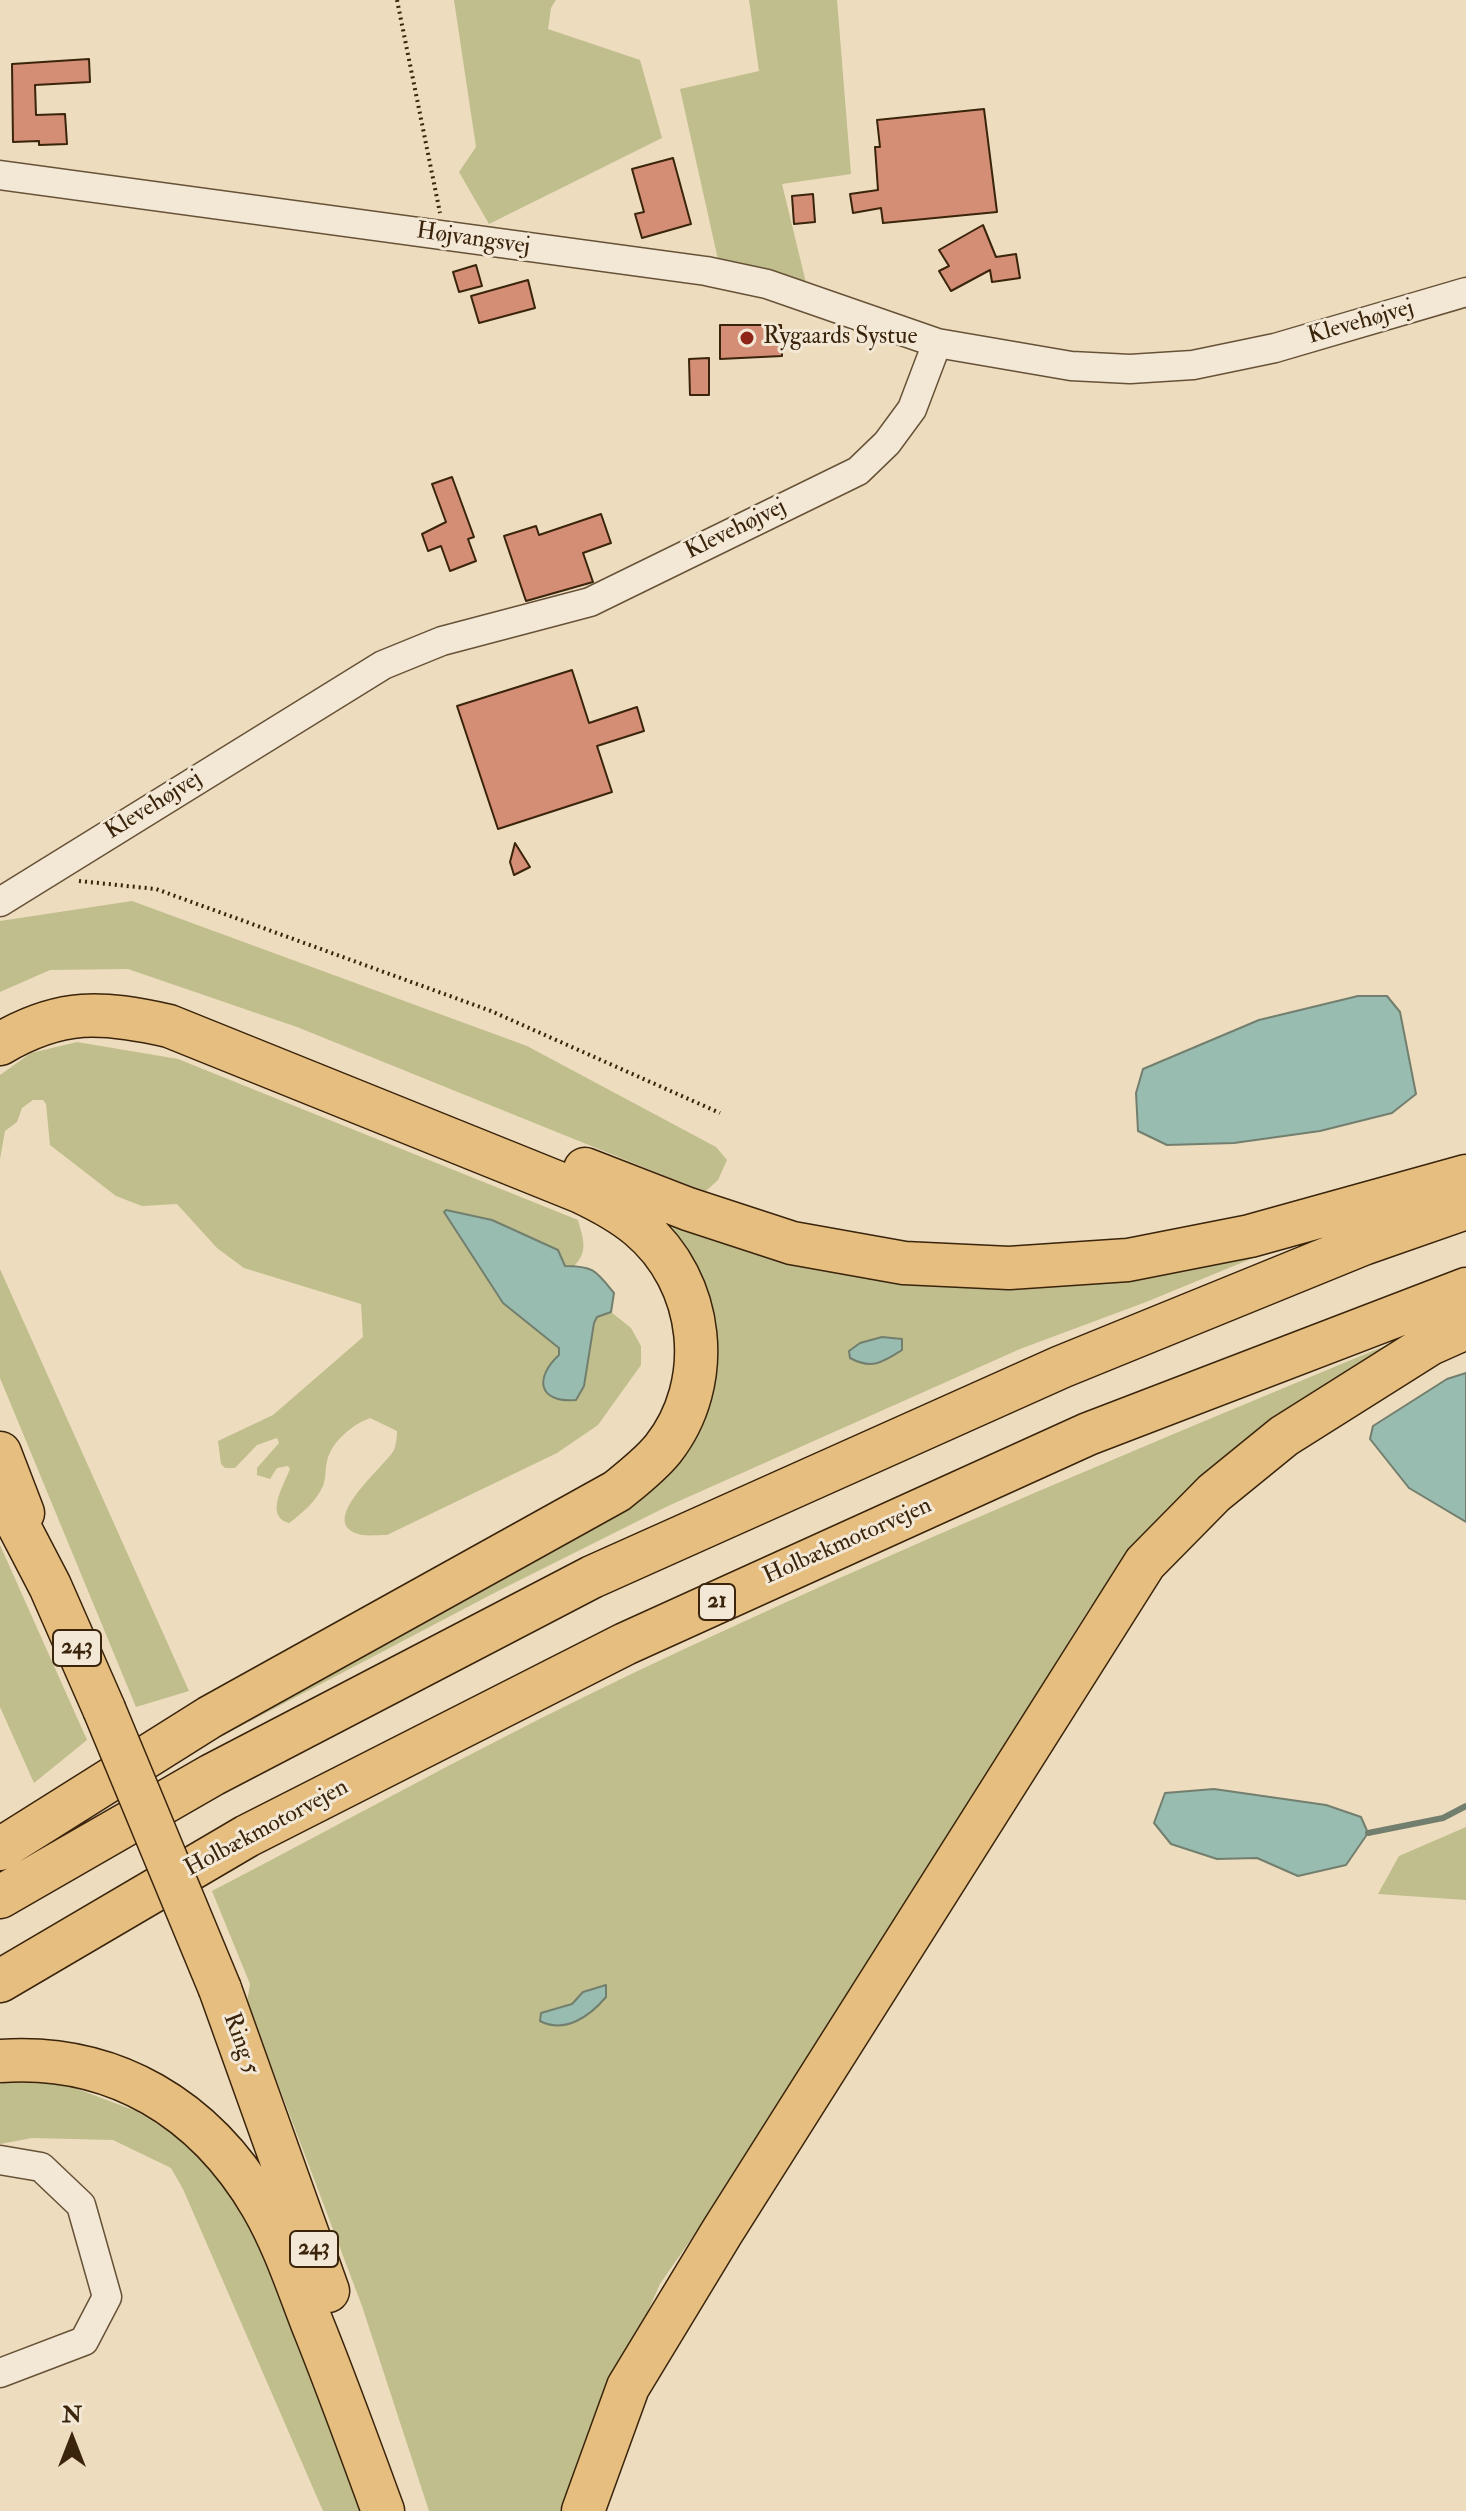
<!DOCTYPE html>
<html>
<head>
<meta charset="utf-8">
<style>
	body { margin:0 }
	#map { position:relative; width:1466px; height:2511px; overflow:hidden; background:#eddcbe; font-family:"IM FELL Double Pica",serif }
	canvas { display:block }
	.north { position:absolute; left:32px; top:2399px; width:80px; height:80px; -webkit-text-stroke:6px #f3e8d5; paint-order:stroke; rotate:0deg; font-size:22px; font-weight:700; line-height:32px; text-align:center; color:#3a240b }
	.north::after { content:''; display:block; margin:auto; width:28px; height:36px; background:#3a240b; clip-path:polygon(50% 0,100% 100%,50% 72%,0 100%) }
</style>
</head>
<body>
<div id="map">
<canvas width="1466" height="2511"></canvas>
<div class="north">N</div>
</div>
<script>
const context = document.querySelector('canvas').getContext('2d');
context.lineJoin = 'round';
function fill(path, color) { context.fillStyle = color; context.fill(path, 'evenodd'); }
function strokePath(path, color, width, dash) { context.strokeStyle = color; context.lineWidth = width; context.lineCap = dash ? 'butt' : 'round'; context.setLineDash(dash || []); context.stroke(path); }
function label(font, color, halo, rows, align = 'center') {
  context.font = font + ' "IM FELL Double Pica",serif'; context.lineWidth = 6; context.setLineDash([]); context.textBaseline = 'middle'; context.strokeStyle = halo; context.fillStyle = color; for (const [text, x, y, turn = 0] of rows) {
    context.save(); context.translate(x, y); context.rotate((+turn || 0) * Math.PI / 180); context.textAlign = isNaN(turn) ? turn : align; if (halo) context.strokeText(text, 0, 0); context.fillText(text, 0, 0); context.restore();
  }
}
fill(new Path2D(`
	M454 0H556L551 8 548 29 640 60 662 138 489 224 459 172 476 147Z
	M749 0H837L851 174 782 184 808 291 719 264 680 89 759 71Z
	M132 901 527 1046 716 1147 727 1160 718 1180 705 1192 297 1027 128 969 50 970 0 992V921Z
	M77 1042 178 1059 578 1220C583 1239 589 1251 574 1266H565L558 1250 492 1220 446 1210 503 1303 559 1348V1355L546 1367 594 1323 597 1317 611 1312 631 1328 641 1346V1365L598 1425 557 1453 387 1535C379 1535 369 1536 362 1535 312 1524 386 1466 394 1450 396 1444 397 1438 397 1431L370 1418C352 1425 332 1441 327 1461 325 1469 326 1479 323 1486 316 1501 303 1513 289 1523 264 1516 284 1485 290 1469L288 1466 277 1468 270 1479 257 1475V1468L279 1443 277 1438 257 1445 235 1468H225L221 1464 218 1441 273 1415 363 1337 361 1304 244 1268 217 1248 177 1204 142 1206 116 1196 50 1145 46 1104 43 1100H33L22 1108 17 1122 5 1131 0 1159V1075L31 1053Z
	M647 1213 835 1260 1314 1233 1146 1302 1020 1349 668 1506 500 1590 157 1770 585 1524 700 1407Z
	M0 1269 189 1691 136 1707 0 1378Z
	M1387 1345 1390 1352 1144 1536 1089 1609 772 2122 660 2284 612 2392 568 2511H429L362 2306 247 2002 250 1984 212 1891C337 1826 461 1757 588 1695 850 1568 1118 1457 1387 1345Z
	M0 1545 87 1740 34 1783 0 1707Z
	M1466 1827V1900L1378 1894 1399 1856Z
	M7 2082H59L136 2111 185 2141 227 2188 268 2262 362 2511H323L183 2189 171 2168 113 2140 32 2138 0 2144V2084Z`), '#bfbe8c');
const water = new Path2D(`
	M1358 996H1387L1400 1012 1416 1094 1392 1113 1320 1131 1234 1143 1167 1145 1138 1131 1136 1093 1143 1069 1259 1020Z
	M446 1210 492 1220 558 1250 565 1266C594 1266 596 1271 614 1293L611 1312 597 1317 594 1323 584 1386 576 1400C538 1403 534 1378 559 1355V1348L503 1303 444 1212Z
	M882 1337 902 1339V1350C883 1362 872 1370 850 1358L849 1351 860 1343Z
	M1466 1373V1522L1409 1488 1370 1439 1373 1426 1447 1379Z
	M1214 1789 1326 1805 1361 1817 1368 1833 1346 1865 1298 1876 1257 1858 1217 1859 1171 1844 1154 1823 1165 1793Z
	M606 1985V1997C590 2016 565 2034 540 2021L541 2013 572 2004 583 1992Z`);
fill(water, '#99bcb0');
strokePath(water, '#737f6e', 2);
strokePath(new Path2D(`
	M1368 1833 1443 1818 1466 1806`), '#737f6e', 6);
const building = new Path2D(`
	M89 59 90 82 35 85 36 115 65 114 67 144 39 145V141L13 142 12 64Z
	M984 109 997 212 883 223 881 208 853 213 850 194 878 190 875 147H880L877 120Z
	M673 158 691 224 642 238 635 214 644 212 632 169Z
	M813 194 815 222 794 224 792 196Z
	M983 225 996 257 1016 254 1020 278 992 282 990 270 951 291 939 271 949 266 939 250Z
	M476 265 482 286 459 292 453 272Z
	M528 280 535 308 479 323 471 296Z
	M720 325H781L782 356 720 359Z
	M709 358V395H690L689 359Z
	M452 477 474 537 468 539 476 561 450 571 441 546 428 551 422 534 446 522 432 484Z
	M601 514 611 543 583 553 593 582 526 601 504 536 536 526 539 535Z
	M572 670 589 723 637 707 644 731 597 746 612 792 498 829 457 706Z
	M515 843 530 867 514 875 510 862Z`);
fill(building, '#d48e76');
strokePath(building, '#3a240b', 2);
const minor = new Path2D(`
	M0 175 706 271 767 284 937 343 1071 366 1130 369 1193 365 1275 348 1466 292
	M0 902 383 665 442 641 590 602 858 471 887 443 912 409 937 343
	M0 2160 41 2167 81 2205 107 2297 84 2341 0 2373`);
const highway = new Path2D(`
	M0 1044C61 1008 102 1011 169 1026L581 1192C602 1202 621 1212 639 1227 705 1282 715 1383 663 1449 650 1465 633 1478 617 1491L210 1717 0 1849
	M585 1169 688 1209 792 1243 904 1263 1009 1268 1128 1260 1250 1236 1466 1176
	M0 1453 23 1513
	M0 1490 50 1586 104 1709
	M0 1897 212 1775 592 1577 1061 1367 1363 1244 1466 1208
	M0 1981 247 1836 625 1644 1088 1434 1466 1289
	M220 1989 328 2291
	M0 2061C114 2053 205 2109 262 2206 283 2242 297 2284 312 2323 337 2385 360 2448 383 2511
	M583 2511 628 2387 722 2232 1145 1563 1214 1493 1284 1436 1430 1344 1466 1328`);
strokePath(minor, '#675238', 31);
strokePath(highway, '#3a240b', 45);
strokePath(new Path2D(`
	M397 0 440 213
	M79 881 156 889 491 1011 720 1113`), '#3a240b', 4, [2, 4]);
strokePath(minor, '#f3e8d5', 28);
strokePath(highway, '#e6be7f', 42);
const highwayBridge = new Path2D(`
	M104 1709 220 1989`);
strokePath(highwayBridge, '#3a240b', 45, []);
strokePath(highwayBridge, '#e6be7f', 42);
for (const [x, y, r, color] of [
	[747,338,8,"#8f2418"]
]) { const dot = new Path2D(); dot.arc(x, y, r, 0, 2 * Math.PI); context.fillStyle = color; context.fill(dot); strokePath(dot, '#f3e8d5', 3); }
for (const [x, y, w] of [
	[717,1602,36],
	[77,1648,48],
	[314,2249,48]
]) { const box = new Path2D(); box.roundRect(x - w / 2, y - 18, w, 36, 6); context.fillStyle = '#f3e8d5'; context.fill(box); strokePath(box, '#3a240b', 2); }
label('bold 22px', '#3a240b', null, [
	["21",717,1602],
	["243",77,1648],
	["243",314,2249]
]);
label('24px', '#3a240b', '#f3e8d5', [
	["Højvangsvej",473,240,8],
	["Klevehøjvej",1361,323,-16],
	["Klevehøjvej",736,530,-26],
	["Klevehøjvej",154,806,-32],
	["Holbækmotorvejen",848,1542,-24],
	["Holbækmotorvejen",267,1829,-28],
	["Ring 5",240,2044,70]
]);
label('24px', '#3a240b', '#f3e8d5', [
	["Rygaards Systue",763,338]
], 'left');
</script>
</body>
</html>
